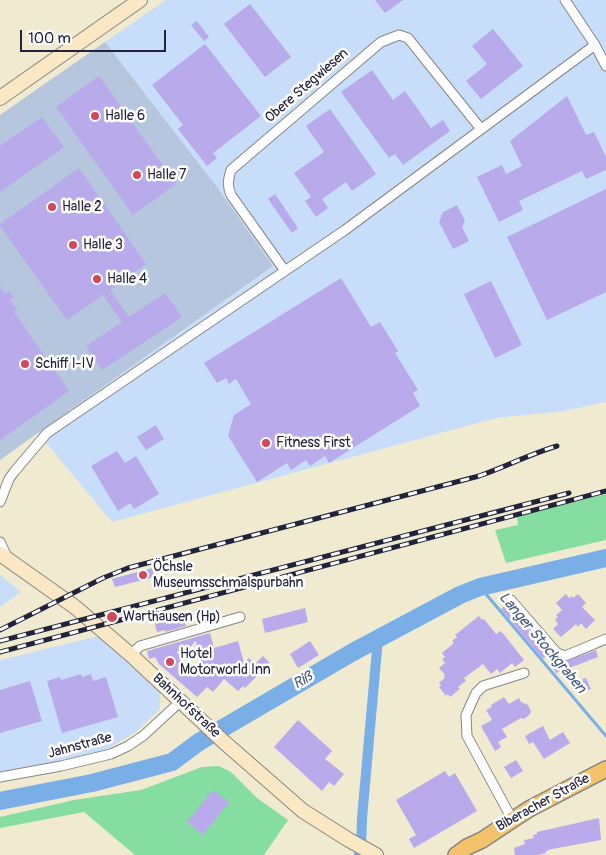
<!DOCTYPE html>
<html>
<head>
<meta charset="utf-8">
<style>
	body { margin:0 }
	#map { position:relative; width:606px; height:855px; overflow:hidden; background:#f0ead0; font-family:Pangolin,sans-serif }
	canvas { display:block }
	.scale { position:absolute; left:20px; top:30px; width:146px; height:22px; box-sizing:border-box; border:2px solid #22223b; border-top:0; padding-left:6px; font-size:15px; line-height:18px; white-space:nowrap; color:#22223b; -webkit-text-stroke:4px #fff; paint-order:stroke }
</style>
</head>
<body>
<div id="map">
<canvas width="606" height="855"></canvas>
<div class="scale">100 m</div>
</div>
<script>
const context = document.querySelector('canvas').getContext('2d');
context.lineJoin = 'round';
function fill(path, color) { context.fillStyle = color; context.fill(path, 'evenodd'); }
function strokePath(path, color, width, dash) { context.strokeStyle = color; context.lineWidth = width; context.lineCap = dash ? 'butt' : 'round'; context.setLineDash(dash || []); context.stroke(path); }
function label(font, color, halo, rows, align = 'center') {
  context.font = font + ' Pangolin,sans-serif'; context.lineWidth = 5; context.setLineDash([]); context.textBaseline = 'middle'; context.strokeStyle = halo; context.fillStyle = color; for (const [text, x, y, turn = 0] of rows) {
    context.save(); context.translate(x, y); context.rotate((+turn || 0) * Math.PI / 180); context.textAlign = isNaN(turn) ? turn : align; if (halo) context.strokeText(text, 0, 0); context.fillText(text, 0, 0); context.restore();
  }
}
fill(new Path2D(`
	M166 0H606V402L564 411 496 418 112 522 38 433 273 266 217 187 105 42Z
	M0 575 21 592 0 607Z
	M99 636 160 691V709L136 732 104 751 63 762 0 774V660Z`), '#c8ddf9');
fill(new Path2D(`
	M105 42 217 187 273 266 0 460V115Z`), '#b6c6de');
fill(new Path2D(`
	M606 494V540L506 563 495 530 518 525 517 516Z
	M219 766 231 772 257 798 288 820 264 855H135L84 812 0 828V817L74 800 141 790 202 767Z`), '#85dda1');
strokePath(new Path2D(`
	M480 587 606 736`), '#79aee7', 3);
strokePath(new Path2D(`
	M359 855 361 851 362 818 378 638`), '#79aee7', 10);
strokePath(new Path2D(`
	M0 801 92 783 172 762 199 742 353 652 460 595 480 587 606 558`), '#79aee7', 18);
fill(new Path2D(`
	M375 0H403L385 13Z
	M250 4 291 57 265 77 224 24Z
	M197 21 209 37 204 41 191 25Z
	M493 29 523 66 481 99 466 81 487 64 472 46Z
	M205 44 261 116 213 153 217 158 207 166 178 129 183 125 152 85Z
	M372 70 393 100 405 91 431 128 443 120 450 131 403 165 395 154 389 158 341 92Z
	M99 76 176 184 133 215 56 107Z
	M567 96 586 135 594 132 606 157V170L586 179 582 171 519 201 523 210 499 222 477 177 502 165 506 174 522 166 510 141Z
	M330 109 376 174 352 191 346 182 322 199 328 208 316 217 305 201 311 197 294 173 324 152 306 126Z
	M42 117 64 147 0 192V146Z
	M79 168 146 264 110 290 129 317 165 293 182 317 102 370 86 346 122 322 103 295 67 320 0 226V224Z
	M606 189V292L547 320 507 237Z
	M275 194 298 228 292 233 268 199Z
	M457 205 465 221 462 227 469 241 453 249 439 222 443 212Z
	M341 278 371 327 380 322 398 351 395 353 418 390 413 393 420 406 329 463 325 456 310 466 306 460 291 470 287 463 257 482 228 436 234 415 251 404 236 379 229 384 226 378 217 383 204 363Z
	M491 281 522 345 495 358 464 294Z
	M0 286 5 294 9 291 14 298 10 300 17 310 14 312 69 391 0 440Z
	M156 425 164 439 146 450 137 437Z
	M117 451 125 463 136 456 159 494 134 509 130 503 118 511 91 466Z
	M152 568 155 577 115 587 112 579Z
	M566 594 569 598 572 596 573 598 578 594 586 603 582 607 595 620 586 629 581 623 578 627 576 624 561 637 553 629 558 624 555 620 558 617 556 615 562 610 556 603Z
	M506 604 549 654 543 659 501 609Z
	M305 608 308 622 265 633 262 619Z
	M191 611 193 619 185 622 186 626 165 632V630L157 632 154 621Z
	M479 616 482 620 484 619 496 634 501 631 524 660 515 667 512 663 500 673 497 669 491 674 483 664 464 678 466 681 458 687 460 689 450 697 448 694 446 696 439 687 441 685 439 683 445 678 444 677 445 675 439 668 445 663 442 659 445 657 442 653 454 643 452 641 457 637 455 635Z
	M210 633 214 648 238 641 244 663 249 658 255 664 263 656 270 663 245 688 243 686 238 691 224 679 213 692 207 687 197 697 159 664 155 657 149 659 147 651ZM195 641 196 642 205 675 194 666 191 669 180 660 183 657 176 652 190 648Z
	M310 641 319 655 298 668 290 654Z
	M596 650 598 657 556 673 553 666Z
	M81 674 82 677 91 674 93 681 106 677 118 717 62 733 47 681 60 677 61 680Z
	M586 678 591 689 578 694 573 683Z
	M30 681 42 721 0 733V690Z
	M504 697 509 704 519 698 521 702 528 705 531 712 529 715 524 719 521 718 502 729 507 737 498 742 501 747 495 751 481 726 492 720 486 710 492 707 491 705Z
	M298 720 332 751 325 759 344 774 334 786 329 782 322 791 274 747Z
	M543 726 550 740 563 732 570 743 544 759 533 742 529 744 525 736Z
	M516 760 523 771 511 778 504 767Z
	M445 771 449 777 455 773 477 811 414 848 409 839 416 835 396 800Z
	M213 790 229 802 203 835 187 822Z
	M599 818 601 840 552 849 546 851V853L538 855H515L514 848 525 844 524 840 534 838 533 835 537 834V832Z`), '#b9aaeb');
const minor = new Path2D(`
	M565 0 595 45 606 66
	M285 271 231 195C227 185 228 180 231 170L381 42 399 35 408 38 481 129
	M0 502 9 479 14 472 47 433 345 230 595 45
	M0 542 8 559
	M511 600 557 653 565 656 606 639
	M131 655 140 646 240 617
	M0 777 61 766 111 754 128 746 143 736 181 701
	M512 819 467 736 466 715 476 693 483 686 524 673`);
const secondary = new Path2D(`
	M0 98 140 0
	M0 554 75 607 131 655 224 742 303 811 349 840 376 855`);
const primary = new Path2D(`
	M456 855 467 847 482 840 529 809 606 769`);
strokePath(minor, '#898686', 11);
strokePath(secondary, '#898686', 16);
strokePath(primary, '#898686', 18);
strokePath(minor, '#fff', 9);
strokePath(secondary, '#fae7c3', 14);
strokePath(primary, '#f3c26a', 15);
const rail = new Path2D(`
	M0 630 103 578 128 568 479 476C505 467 530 454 557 446
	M0 641 569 493
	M0 652 606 491`);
strokePath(rail, '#22223b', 5);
strokePath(rail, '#fff', 3, [9]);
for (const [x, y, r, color] of [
	[95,116,5,"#d1495b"],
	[137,175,5,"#d1495b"],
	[52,207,5,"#d1495b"],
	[73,245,5,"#d1495b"],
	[97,279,5,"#d1495b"],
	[25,364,5,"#d1495b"],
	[266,443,5,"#d1495b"],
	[143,575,5,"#d1495b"],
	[112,617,6,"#d1495b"],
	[170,662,5,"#d1495b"]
]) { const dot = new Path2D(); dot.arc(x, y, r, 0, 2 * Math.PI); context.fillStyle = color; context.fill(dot); strokePath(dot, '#fff', 2); }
label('14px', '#22223b', '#fff', [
	["Obere Stegwiesen",307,86,-41],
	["Bahnhofstraße",186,706,43],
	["Jahnstraße",80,746,-15],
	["Biberacher Straße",543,803,-29]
]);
label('14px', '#22223b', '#fff', [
	["Halle 6",105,116],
	["Halle 7",147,175],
	["Halle 2",62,207],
	["Halle 3",83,245],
	["Halle 4",107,279],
	["Schiff I-IV",35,364],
	["Fitness First",276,443],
	["Öchsle",153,567],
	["Museumsschmalspurbahn",153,583],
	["Warthausen (Hp)",123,617],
	["Hotel",180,654],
	["Motorworld Inn",180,670]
], 'left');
label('italic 15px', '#455a80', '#fff', [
	["Langer Stockgraben",542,643,50],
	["Riß",303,681,-30]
]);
</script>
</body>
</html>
